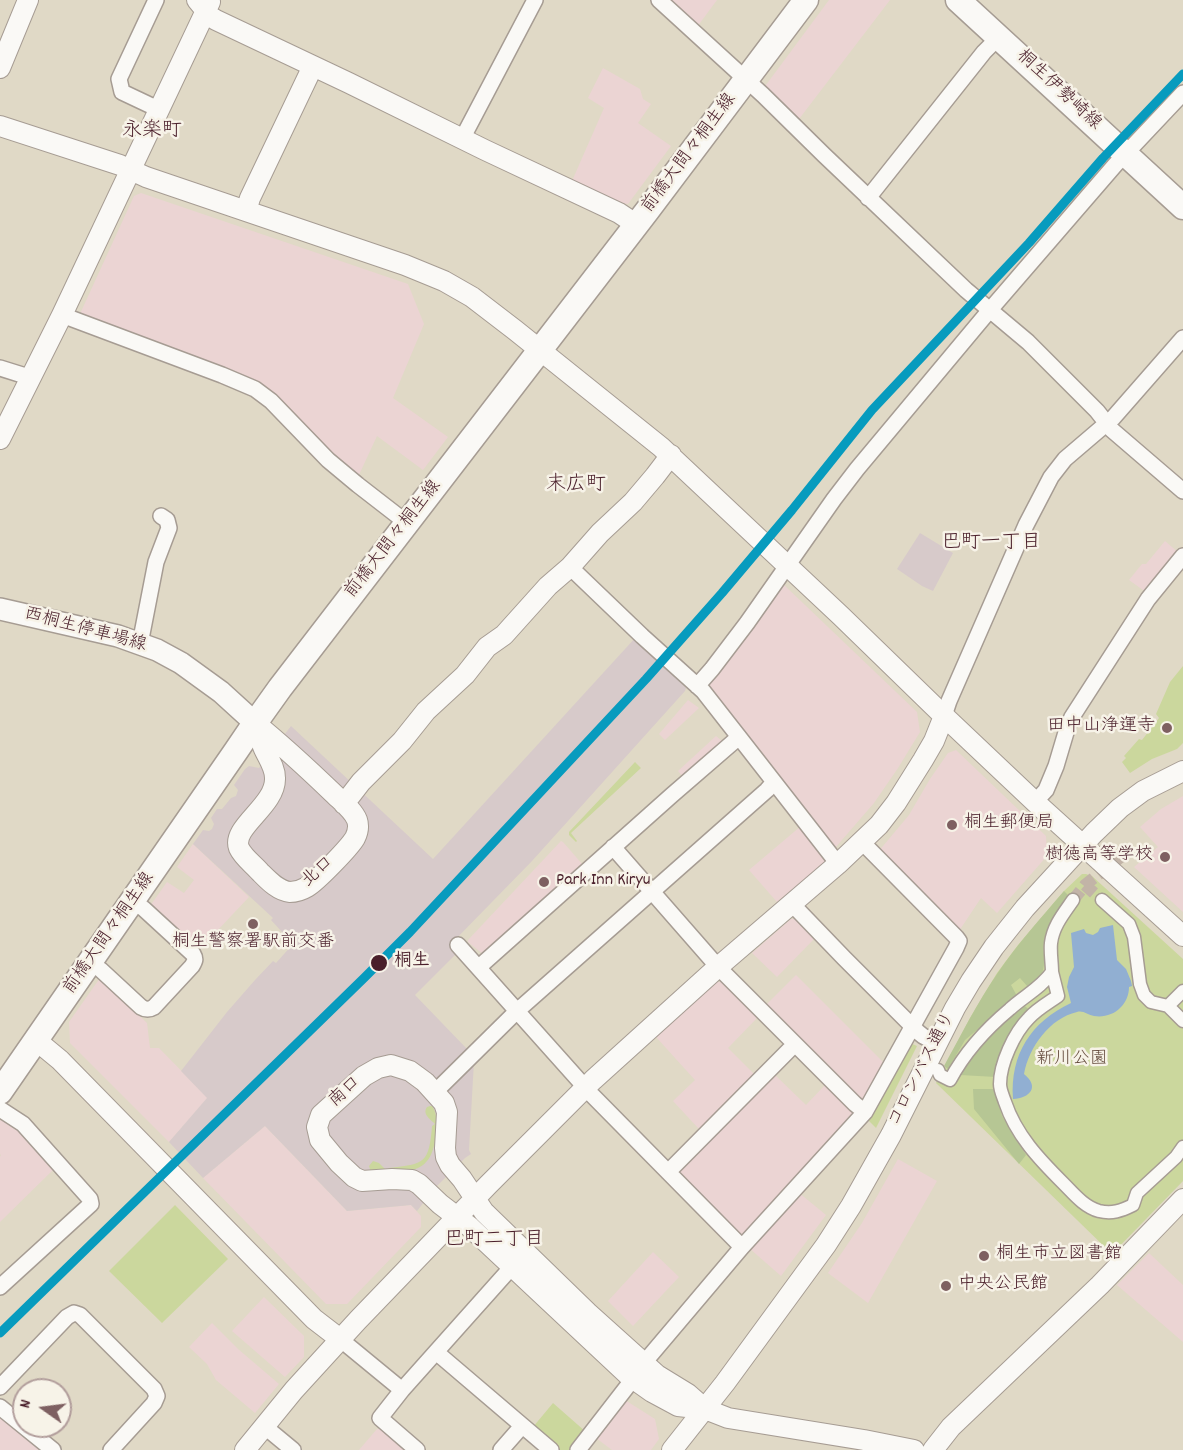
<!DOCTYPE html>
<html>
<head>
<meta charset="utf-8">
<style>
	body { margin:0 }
	#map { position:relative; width:1183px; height:1450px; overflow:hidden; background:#e0d9c6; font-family:Dekko,sans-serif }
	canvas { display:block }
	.north { position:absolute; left:12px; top:1378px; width:60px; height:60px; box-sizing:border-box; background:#f7f3e8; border:2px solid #b29e9c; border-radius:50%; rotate:284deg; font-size:16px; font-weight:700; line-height:24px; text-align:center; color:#4a1f2b }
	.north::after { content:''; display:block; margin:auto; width:21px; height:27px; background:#7e6061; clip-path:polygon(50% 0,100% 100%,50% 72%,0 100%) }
</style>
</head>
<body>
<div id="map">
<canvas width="1183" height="1450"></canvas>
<div class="north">N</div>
</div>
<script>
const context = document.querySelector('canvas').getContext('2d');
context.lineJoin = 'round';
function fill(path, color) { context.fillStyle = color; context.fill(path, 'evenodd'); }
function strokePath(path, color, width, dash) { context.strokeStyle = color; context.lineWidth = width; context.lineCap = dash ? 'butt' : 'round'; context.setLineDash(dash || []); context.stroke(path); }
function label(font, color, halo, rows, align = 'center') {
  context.font = font + ' Dekko,"Klee One",sans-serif'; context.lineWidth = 5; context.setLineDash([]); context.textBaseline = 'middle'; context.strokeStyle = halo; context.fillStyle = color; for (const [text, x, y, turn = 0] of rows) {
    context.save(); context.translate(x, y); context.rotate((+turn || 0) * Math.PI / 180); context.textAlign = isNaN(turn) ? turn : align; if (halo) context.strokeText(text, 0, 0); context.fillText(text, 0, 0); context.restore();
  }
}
fill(new Path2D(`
	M667 0H717L697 27Z
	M829 0H890L796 123 763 89Z
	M603 68 640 89 643 99 651 104 638 123 671 146 628 204 615 202 572 181 604 108 588 98Z
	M141 193 408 284 424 324 393 398 448 437 423 470 377 436 358 477 277 399 79 316 134 196Z
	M1165 541 1179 553 1148 590H1143L1129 580 1142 564H1146Z
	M783 584 917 712 920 732 898 768 874 803 835 848 710 688V682Z
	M688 700 699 708 665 740 659 734Z
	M716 736 722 741H724L683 777 678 771Z
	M956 750 1046 836 1047 856 997 913 981 898 959 931 878 852 909 815 930 779 948 753Z
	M1183 796V912L1134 867 1158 847 1140 827 1161 809Z
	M801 826 825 855 824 863 777 902 749 870Z
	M561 841 563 842 583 865 483 954 468 942V940Z
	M193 844 249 897 199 950 150 906 167 882 184 893 194 880 177 867Z
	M791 919H798L816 937 777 977 752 953Z
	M796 975 885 1064 866 1098 860 1100 765 1006Z
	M100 978 147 1023 150 1048H159L208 1098 169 1142 70 1043 69 1022Z
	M716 982H726L759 1016 728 1048 754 1074 699 1129 673 1101 695 1080 656 1037Z
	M773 1073 806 1105 826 1084 852 1111V1117L747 1235 738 1234 679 1173 680 1165Z
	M3 1117 21 1130 55 1168 0 1222V1157L1 1155 0 1154V1121Z
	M265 1126 347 1211 411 1205 421 1216V1227L347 1304H326L203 1178Z
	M898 1159 937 1181 868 1303 828 1273 862 1223Z
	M798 1192 826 1215 781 1276 749 1248Z
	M653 1252 679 1277 633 1326 608 1301Z
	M1149 1253 1183 1285V1342L1117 1285Z
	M264 1297 304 1336V1357L285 1377 232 1331Z
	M212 1323 238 1349 279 1384 255 1413 216 1380 207 1364 189 1347Z
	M625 1400 655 1419 659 1439 651 1450H612L596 1438Z
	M0 1415 42 1450H0Z
	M377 1429H383L408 1450H359Z`), '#ebd4d3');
fill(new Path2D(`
	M920 533 953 553 933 591 922 586 897 569Z
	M636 637 686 688 685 691 532 861 450 945 457 953 415 995 468 1050 474 1061 469 1150 471 1154 465 1158 435 1188 417 1211 411 1205 347 1211 265 1126 203 1178 169 1142 207 1098 181 1071 227 1012 255 980 273 961 276 963 293 944 271 920 273 918 193 844 203 830 209 831 212 829 214 824 211 818 217 809H222L231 798 236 796 238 790 234 785 245 769 249 766 259 768 291 726 433 859Z`), '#d7caca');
fill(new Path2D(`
	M1183 666V743L1177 749 1152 759 1130 773 1122 762 1126 758 1124 756 1139 739 1142 740 1159 718 1156 714 1170 682Z
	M635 762 641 768 571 833 577 841 576 842 569 835V832Z
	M1082 874H1086L1092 876 1183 959V1181L1112 1254 936 1083 970 1018 997 973 1018 945 1064 891Z
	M910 1043 917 1046 876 1128 868 1120 873 1114Z
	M430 1106H432C438 1114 436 1123 436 1133 432 1178 407 1171 371 1172L369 1166 373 1161 379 1163 387 1171 389 1168C425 1164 429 1163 432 1126L435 1124C430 1119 422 1114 427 1107Z
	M175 1205 228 1259 162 1323 109 1271Z
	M553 1403 586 1432 571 1450H559L533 1427Z`), '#cbd79d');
fill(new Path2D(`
	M1064 891 1070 897C1063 908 1051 920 1046 932 1038 954 1055 972 1028 987L1020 978 1011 985 1017 996 965 1040 948 1069 944 1066C961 1035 977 1003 997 974 1017 944 1041 918 1064 891Z
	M1025 1006 1028 1009 996 1077 960 1075V1073C962 1069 964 1064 967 1060 976 1048 1012 1009 1025 1006Z
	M994 1089 1002 1116 1026 1155 1019 1164 974 1109 973 1089Z`), '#b6c694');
fill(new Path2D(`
	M1113 925 1117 960 1126 969 1131 981 1132 986 1129 987C1129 1005 1113 1019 1094 1016 1088 1015 1083 1010 1077 1012 1050 1018 1029 1047 1024 1074 1040 1087 1030 1098 1013 1099 1010 1054 1031 1022 1071 1003L1067 987 1069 977 1074 967 1071 933 1084 929 1086 933 1093 935 1098 932 1100 928Z`), '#91afd2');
strokePath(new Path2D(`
	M1085 885 1102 900
	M1073 900 1085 885 1122 856`), '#c2b4a7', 12, [12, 6]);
const pedestrian = new Path2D(`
	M1102 900 1129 924 1134 937 1140 984 1144 995 1151 1002 1168 1006 1183 1021
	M1052 972 1058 996C1048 1003 1037 1009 1029 1018 1014 1033 1000 1064 1000 1084 1000 1090 1003 1096 1005 1102 1016 1135 1039 1159 1063 1183 1073 1193 1084 1207 1099 1211 1112 1214 1121 1211 1133 1205L1137 1193 1176 1157 1183 1147
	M1168 1006 1183 991
	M938 1070 940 1075 950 1080C965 1052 986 1029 1010 1009 1024 996 1041 988 1052 972 1052 963 1050 952 1051 943 1053 926 1064 913 1073 900`);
const minor = new Path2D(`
	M156 0 119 79 122 92 158 109
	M659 0 763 95 824 155 966 290 1028 342 1097 411 1112 430 1183 491
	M462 139 535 0
	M868 198 984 52 999 37
	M62 315 222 375 255 389 271 401 328 460 358 485 407 523
	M0 368 32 378
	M570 567 642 636 703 691 739 737
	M140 644 156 562 169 528 167 520 161 516
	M697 686 712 669 747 623 834 499 857 469 989 311 1115 165 1183 93
	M944 716 949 701 1026 525 1051 477 1065 459 1113 418 1183 338
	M1035 802 1046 790 1056 766 1067 729 1072 717 1148 599 1183 556
	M613 847 718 967 855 1104 865 1112
	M792 904 844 958 918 1032 923 1036 936 1043
	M458 945 592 1095 742 1247
	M90 962 101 970 141 1007C146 1010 149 1010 154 1007L192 966C195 961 196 959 193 954L144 909 132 900
	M479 967 672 795 739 737 838 864
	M435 1092 517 1011 767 790 774 782
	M0 1109 23 1124 90 1199 91 1204 0 1287
	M668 1172 794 1045
	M340 1339 402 1390
	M436 1352 551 1450
	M643 1364 742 1247 865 1112 956 948 959 941 956 937 862 842
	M0 1387 67 1317 74 1313 80 1315 154 1389 157 1396 154 1403 111 1450
	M0 1407 53 1450
	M264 1426 293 1450
	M417 1450 380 1418 402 1390 518 1260
	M501 1450 522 1426
	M578 1450 633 1379`);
const tertiary = new Path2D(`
	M197 0 211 17 216 20 349 83 485 150 619 213 637 225
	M0 68 28 0
	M0 126 120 165 146 177 405 265 444 281 472 297 515 330 661 447 841 616 944 716 1035 802 1183 936
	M246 211 250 198 313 66
	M0 439 62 315 210 2
	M255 723C282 745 308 769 333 793 341 801 353 810 357 820 359 826 358 832 355 838 349 848 317 881 307 887 302 890 296 892 290 892 278 891 268 880 260 872 254 865 243 857 239 848 231 827 276 806 275 778 275 767 268 758 264 749 260 740 258 731 255 723Z
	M344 804 361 782 402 741 426 711 465 675 487 647 504 635 548 586 570 567 600 533 633 502 655 476 671 455
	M37 1041 60 1060 314 1319 340 1339
	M705 1409 678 1406 652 1392 628 1375 470 1227 440 1204 419 1184 412 1180 392 1179 362 1181 354 1177 339 1163 320 1140 317 1127 321 1115 364 1076 378 1068 391 1065 410 1071 425 1082 444 1103 447 1112 445 1148 446 1157 450 1165 462 1179 484 1212 588 1313 657 1375 688 1394 705 1409 728 1418 864 1440 914 1450
	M245 1450 294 1390 358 1320 488 1185 593 1080 718 967 838 864 879 825 896 803 923 760 934 741 944 716
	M672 1450 725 1383 826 1245 851 1206 891 1135 955 1008 971 981 994 947 1025 908 1069 860 1094 833 1120 808 1143 791 1183 771
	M933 1450 951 1427 1100 1285 1183 1199`);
const secondary = new Path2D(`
	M0 609 118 636 157 650 181 663 221 692 255 723`);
const primary = new Path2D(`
	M958 0 1183 207
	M0 1092 236 751 255 723 280 688 647 211 806 0`);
strokePath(pedestrian, '#a69c93', 15);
strokePath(minor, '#a69c93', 18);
strokePath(tertiary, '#a69c93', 22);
strokePath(secondary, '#a69c93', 24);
strokePath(primary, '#a69c93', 27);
strokePath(pedestrian, '#faf9f6', 12);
strokePath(minor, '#faf9f6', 15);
strokePath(tertiary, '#faf9f6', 20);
strokePath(secondary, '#faf9f6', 21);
strokePath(primary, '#faf9f6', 24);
strokePath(new Path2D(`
	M0 1333 364 978 410 932 646 679 722 593 792 510 872 410 1029 243 1103 158 1183 74`), '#079bbe', 9);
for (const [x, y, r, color] of [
	[1167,728,6,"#7e6061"],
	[952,825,6,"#7e6061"],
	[1165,857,6,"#7e6061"],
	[544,882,6,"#7e6061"],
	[253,924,6,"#7e6061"],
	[379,963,9,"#4a1f2b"],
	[984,1256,6,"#7e6061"],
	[946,1286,6,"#7e6061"]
]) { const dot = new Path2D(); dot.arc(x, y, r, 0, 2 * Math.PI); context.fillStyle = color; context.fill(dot); strokePath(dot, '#f7f3e8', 2); }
label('18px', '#4a1f2b', '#f7f3e8', [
	["桐生伊勢崎線",1058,91,43],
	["前橋大間々桐生線",690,154,-53],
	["前橋大間々桐生線",394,540,-52],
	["西桐生停車場線",85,631,15],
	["北口",319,873,-41],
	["前橋大間々桐生線",110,934,-55],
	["コロンバス通り",923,1070,-63],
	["南口",346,1093,-41]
]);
label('18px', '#4a1f2b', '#f7f3e8', [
	["田中山浄運寺",1155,728,"right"],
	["桐生郵便局",964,825],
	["樹徳高等学校",1153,857,"right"],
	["Park Inn Kiryu",556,882],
	["桐生警察署駅前交番",253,944,"center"],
	["桐生市立図書館",996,1256],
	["中央公民館",958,1286]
], 'left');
label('bold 18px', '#4a1f2b', '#f7f3e8', [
	["桐生",394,963]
], 'left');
label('18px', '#664d3f', '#f7f3e8', [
	["新川公園",1072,1061]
]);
label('20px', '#4a1f2b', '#f7f3e8', [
	["永楽町",152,132],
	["末広町",576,486],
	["巴町一丁目",991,544],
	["巴町二丁目",494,1241]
]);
</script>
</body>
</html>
